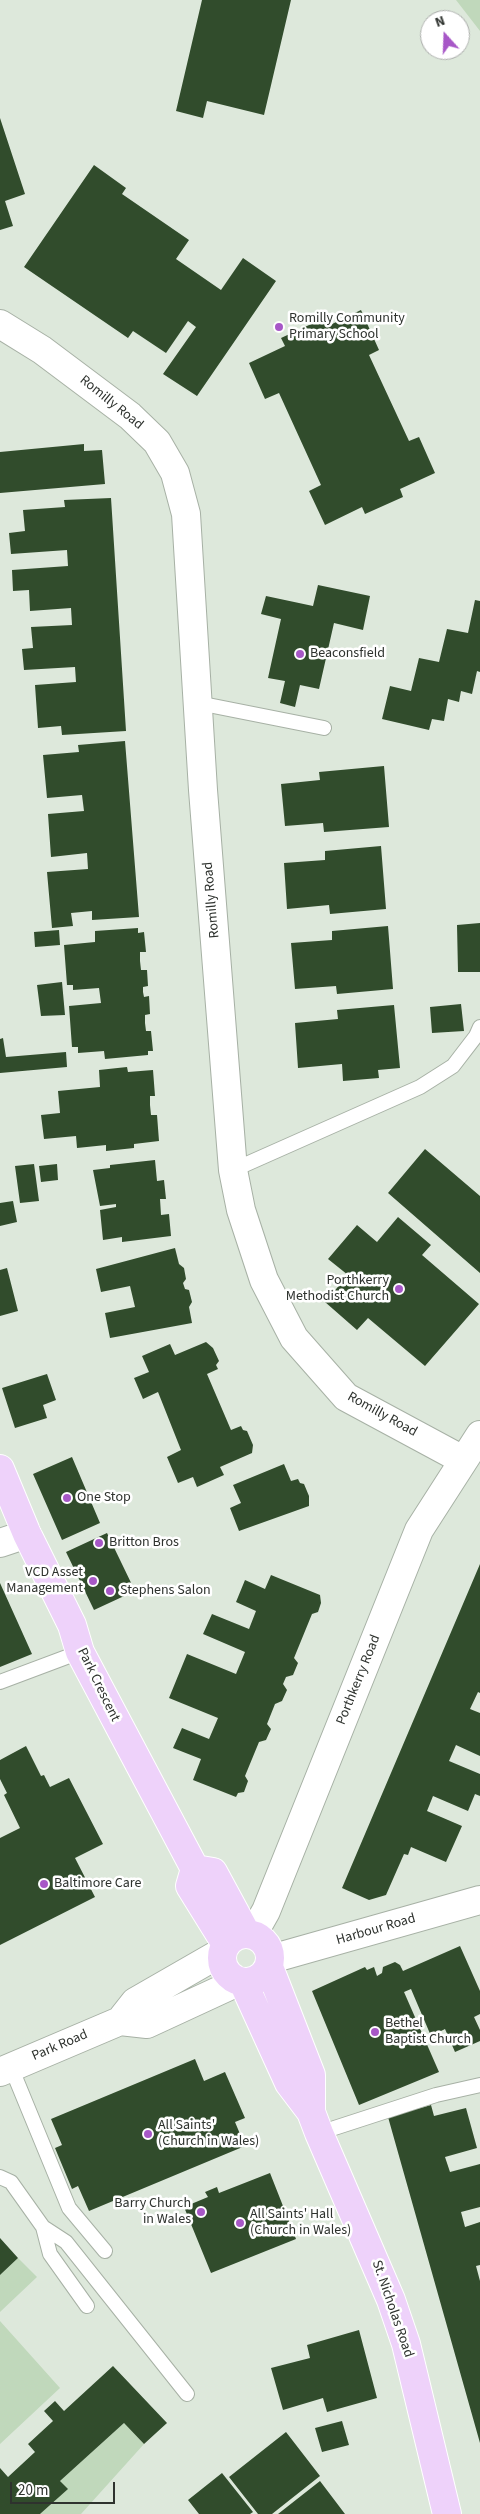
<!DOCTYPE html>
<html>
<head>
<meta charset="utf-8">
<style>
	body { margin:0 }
	#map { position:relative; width:480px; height:2514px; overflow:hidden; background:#dde8db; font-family:"Source Sans 3",sans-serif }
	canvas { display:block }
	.north { position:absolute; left:420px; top:10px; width:50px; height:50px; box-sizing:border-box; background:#fff; border:1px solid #abadab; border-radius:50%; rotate:340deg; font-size:14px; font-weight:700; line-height:20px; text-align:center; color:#2e322e }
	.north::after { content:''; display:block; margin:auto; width:18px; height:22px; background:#a757c7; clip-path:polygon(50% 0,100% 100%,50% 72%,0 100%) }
	.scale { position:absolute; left:10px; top:2482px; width:105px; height:22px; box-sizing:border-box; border:2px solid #2e322e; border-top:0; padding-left:6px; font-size:15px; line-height:18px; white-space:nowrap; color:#2e322e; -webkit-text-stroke:4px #fff; paint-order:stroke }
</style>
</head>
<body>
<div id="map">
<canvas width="480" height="2514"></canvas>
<div class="north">N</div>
<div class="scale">20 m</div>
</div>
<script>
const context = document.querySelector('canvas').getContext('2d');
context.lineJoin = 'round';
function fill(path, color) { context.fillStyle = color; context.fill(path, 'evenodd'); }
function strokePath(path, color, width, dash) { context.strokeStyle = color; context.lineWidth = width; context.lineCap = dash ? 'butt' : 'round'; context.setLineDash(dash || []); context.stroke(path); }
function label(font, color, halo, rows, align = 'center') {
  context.font = font + ' "Source Sans 3",sans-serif'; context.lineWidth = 5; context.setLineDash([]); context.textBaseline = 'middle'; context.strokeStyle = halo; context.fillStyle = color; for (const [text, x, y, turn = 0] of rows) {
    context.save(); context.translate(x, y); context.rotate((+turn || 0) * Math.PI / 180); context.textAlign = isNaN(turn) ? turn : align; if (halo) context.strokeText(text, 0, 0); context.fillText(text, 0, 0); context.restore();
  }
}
fill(new Path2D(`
	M456 0H480V31Z
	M18 2258 37 2277 0 2312V2275Z
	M0 2321 60 2388 0 2444Z
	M124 2423 144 2444 81 2514H40L67 2489 60 2481Z`), '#c0d8bb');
fill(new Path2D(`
	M202 0H291L264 115 207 101 203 118 176 111Z
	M0 118 25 194 5 201 13 226 0 230Z
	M94 165 126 188 122 194 189 240 176 259 221 290 243 258 276 281 197 396 163 374 196 327 188 321 166 353 133 331 128 338 24 267Z
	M361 310 379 350 369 355 409 441 419 437 435 473 400 489 403 497 365 514 362 507 325 525 309 491 321 485 279 393 265 399 249 363 285 346 281 338 322 319 326 327Z
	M84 444V451L102 450 105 484 0 493V452Z
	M111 498 126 731 62 735 61 726 38 728 35 685 76 682 75 667 24 670 22 649 33 648 31 627 72 625 71 608 30 611 29 590 13 591 12 570 68 566 67 550 11 554 9 533 25 531 23 510 65 507 64 500Z
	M318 585 370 596 363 630 334 623 319 689 300 685 295 707 280 703 285 681 268 678 281 619 261 614 266 596 313 606Z
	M475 600 480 601V672L477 671 472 694 461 691 459 702 448 699 444 721 432 719 429 730 382 719 390 686 411 691 419 658 439 662 447 629 468 633Z
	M125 741 139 917 92 920V911L71 913 73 926 52 928 47 872 88 869 87 853 51 857 48 814 84 811 82 795 47 798 43 755 79 752 78 745Z
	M384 766 389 827 324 832 323 823 285 826 281 784 320 780 319 772Z
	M381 846 386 909 330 914 329 905 287 909 284 863 325 860V851Z
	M480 923V972H458L457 925Z
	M388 926 393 989 337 994 336 986 295 989 291 943 332 940V931Z
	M138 928V933L144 932 146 952H140V961L141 970H147L148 986 143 987V992L144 997 149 996 150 1014 145 1015V1023L146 1031H151L153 1051H148V1055L105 1059 104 1051 78 1053V1047H72L69 1006 101 1003 99 988 73 990V985H67L64 945 95 942V931Z
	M59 930 60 945 35 947 34 932Z
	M62 982 65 1015 41 1016 37 985Z
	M461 1004 464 1031 432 1033 430 1007Z
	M394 1005 400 1068 378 1070 379 1078 343 1081 342 1064 298 1068 295 1023 338 1019 337 1010Z
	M3 1038 6 1057 66 1052 67 1067 0 1073V1039Z
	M127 1067 128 1072 153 1070 155 1096H150V1105L151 1115H157L159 1141 134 1144V1148L106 1151V1145L77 1148 76 1136 44 1139 41 1115 60 1113 58 1091 100 1087 99 1070Z
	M425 1149 480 1196V1273L388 1193Z
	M155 1160 157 1181 164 1180 166 1199H160L161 1215 169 1214 171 1236 122 1242V1237L103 1240 100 1210 116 1207V1204L100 1206 93 1170 110 1168V1165Z
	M34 1164 39 1201 20 1203 15 1166Z
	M57 1164 58 1180 41 1182 39 1166Z
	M13 1201 17 1222 0 1226V1203Z
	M398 1217 431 1245 422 1255 479 1304 425 1366 368 1318 357 1330 325 1302 348 1275 328 1259 357 1225 377 1242Z
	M175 1248 179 1264 184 1268 186 1279 183 1283 185 1289 189 1290 192 1302 189 1307 192 1323 110 1338 105 1313 135 1307 130 1286 101 1292 96 1269Z
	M7 1268 18 1311 0 1316V1270Z
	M206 1342 213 1348 219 1361 216 1365 218 1369 207 1374 231 1430 241 1426 243 1430 247 1431 253 1445 252 1453 220 1467 224 1475 197 1487 193 1477 178 1483 167 1457 181 1450 158 1392 143 1399 134 1378 149 1372 142 1356 170 1344 175 1355Z
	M47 1374 56 1400 43 1405 47 1418 15 1428 2 1388Z
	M72 1457 100 1523 62 1540 33 1474Z
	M284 1464 291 1481 298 1479 300 1483 304 1484 309 1496V1506L239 1531 230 1508 241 1503 233 1485Z
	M107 1533 135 1591 94 1610 66 1552Z
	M480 1564V1693L478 1692 470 1709 480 1713V1756L456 1745 449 1761 480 1774V1796L475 1794 468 1811 433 1796 427 1811 462 1826 446 1862 411 1847 408 1855 404 1854 386 1895 369 1900 342 1888Z
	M271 1575 320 1595 321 1603 318 1612 312 1614 294 1658 298 1663 293 1675 286 1677 283 1684 287 1690 282 1701 275 1704 267 1724 271 1729 266 1740 259 1742 245 1776 248 1781 244 1792 238 1793 236 1797 193 1780 201 1759 173 1748 182 1728 209 1739 218 1718 169 1698 187 1654 236 1674 245 1652 203 1634 212 1614 249 1629 256 1611 236 1602 245 1580 265 1589Z
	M0 1583 32 1654 0 1667Z
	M26 1746 41 1776 44 1775 50 1787 69 1778 103 1844 75 1858 95 1897 0 1945V1838L20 1828 4 1795 7 1793 0 1779V1760Z
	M460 1946 480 1991V2014L474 2017 480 2030V2041L455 2052 445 2029 431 2036 411 1989 404 1992 439 2072 359 2105 312 1991 365 1967 367 1970 374 1967 377 1976 382 1973 383 1967 395 1962 400 1965 403 1971Z
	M195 2059 204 2081 225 2072 245 2118 235 2122 245 2146 89 2211 78 2186 72 2189 55 2148 62 2145 51 2119Z
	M431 2105 434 2116 466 2108 477 2148 445 2157 450 2172 480 2164V2207L461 2212 465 2227 480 2222V2265L476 2266 480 2281V2443L388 2117Z
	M270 2173 296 2239 211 2273 184 2207 208 2197 205 2192 217 2187 219 2193Z
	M0 2238 18 2258 0 2275Z
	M359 2330 377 2398 327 2412 323 2398 283 2410 271 2368 310 2358 307 2345Z
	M113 2366 167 2423 144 2444 124 2423 60 2481 68 2489 40 2514H0V2468L8 2477 35 2452 28 2444 53 2421 44 2411 55 2401 64 2411Z
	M342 2421 349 2445 322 2452 315 2428Z
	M286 2432 320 2476 272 2514H258L229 2477Z
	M222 2473 253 2512 250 2514H199L188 2500Z
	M320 2481 345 2514H278Z`), '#314c2c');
const lane = new Path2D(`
	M198 703 324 728
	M233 1170 420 1087 453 1066 476 1036 480 1027
	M0 1682 80 1652
	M11 2067 69 2208 105 2251
	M319 2133 436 2095 480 2085
	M0 2177 11 2182 43 2227 66 2242 187 2394
	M43 2227 50 2254 87 2306`);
const street = new Path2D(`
	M0 324 42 350 130 416 157 442 175 473 186 514 203 790 233 1170 241 1210 264 1280 294 1338 346 1397 463 1460
	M0 1543 27 1534
	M253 1934 266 1911 419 1530 480 1435
	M271 1959 480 1900`);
const secondary = new Path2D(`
	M120 2021 135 2002 222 1952
	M0 2072 120 2021 147 2024 240 1981`);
const primary = new Path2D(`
	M0 1469 27 1534 72 1625 80 1652 195 1869 190 1886 226 1944
	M195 1869 213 1872 246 1933
	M222 1958a24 24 0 1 1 48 0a24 24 0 1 1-48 0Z
	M269 1967 311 2075V2112L319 2133 391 2300 406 2344 447 2514
	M243 1982 289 2083 311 2112`);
strokePath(lane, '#a7b1a5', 16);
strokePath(street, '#a7b1a5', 30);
strokePath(secondary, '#a7b1a5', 30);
strokePath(primary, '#fff', 30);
strokePath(lane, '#fff', 14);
strokePath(street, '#fff', 28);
strokePath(secondary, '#fff', 28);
strokePath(primary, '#eed2fa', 28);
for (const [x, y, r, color] of [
	[279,327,5,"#a757c7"],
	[300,654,5,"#a757c7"],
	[399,1289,5,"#a757c7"],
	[67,1498,5,"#a757c7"],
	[99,1543,5,"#a757c7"],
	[93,1581,5,"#a757c7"],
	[110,1591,5,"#a757c7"],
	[44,1884,5,"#a757c7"],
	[375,2032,5,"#a757c7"],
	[148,2134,5,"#a757c7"],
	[201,2212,5,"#a757c7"],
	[240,2223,5,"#a757c7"]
]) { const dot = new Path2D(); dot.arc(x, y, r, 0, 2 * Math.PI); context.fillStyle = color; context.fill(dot); strokePath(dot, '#fff', 2); }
label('14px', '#2e322e', '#fff', [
	["Romilly Community",289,319],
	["Primary School",289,335],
	["Beaconsfield",310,654],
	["Porthkerry",389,1281,"right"],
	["Methodist Church",389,1297,"right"],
	["One Stop",77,1498],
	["Britton Bros",109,1543],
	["VCD Asset",83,1573,"right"],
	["Management",83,1589,"right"],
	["Stephens Salon",120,1591],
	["Baltimore Care",54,1884],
	["Bethel",385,2024],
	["Baptist Church",385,2040],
	["All Saints'",158,2126],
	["(Church in Wales)",158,2142],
	["Barry Church",191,2204,"right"],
	["in Wales",191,2220,"right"],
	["All Saints' Hall",250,2215],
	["(Church in Wales)",250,2231]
], 'left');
label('14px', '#2e322e', '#fff', [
	["Romilly Road",111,403,39],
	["Romilly Road",212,900,-95],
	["Romilly Road",382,1415,29],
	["Porthkerry Road",359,1680,-68],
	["Park Crescent",98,1685,64],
	["Harbour Road",376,1930,-16],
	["Park Road",60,2046,-23],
	["St. Nicholas Road",392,2309,71]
]);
</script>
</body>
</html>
